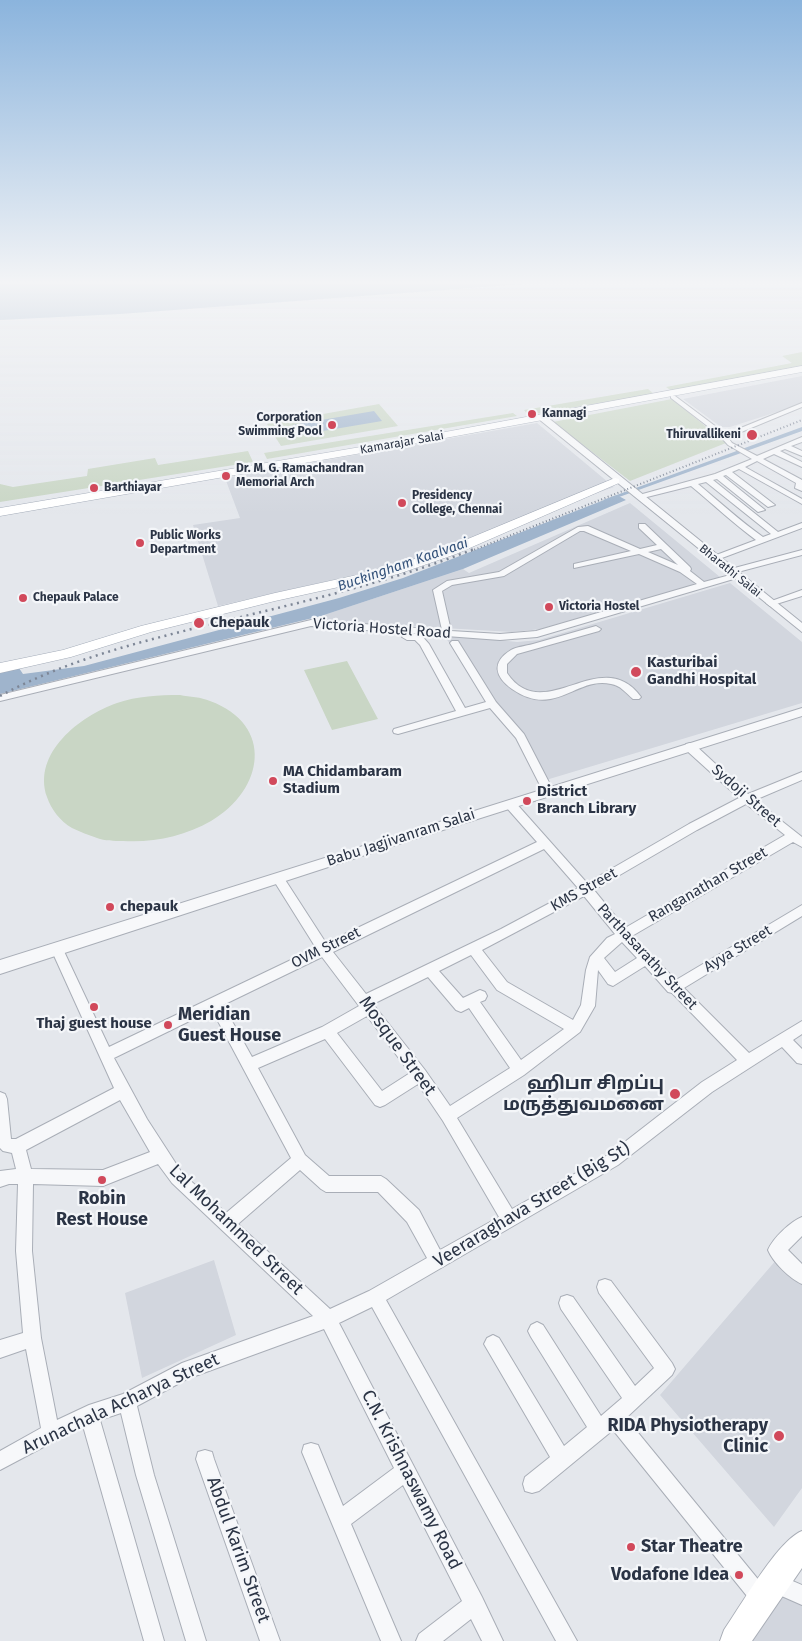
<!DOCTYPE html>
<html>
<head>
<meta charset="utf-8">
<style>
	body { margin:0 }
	canvas { display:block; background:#e4e7ec }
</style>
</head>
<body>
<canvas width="802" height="1641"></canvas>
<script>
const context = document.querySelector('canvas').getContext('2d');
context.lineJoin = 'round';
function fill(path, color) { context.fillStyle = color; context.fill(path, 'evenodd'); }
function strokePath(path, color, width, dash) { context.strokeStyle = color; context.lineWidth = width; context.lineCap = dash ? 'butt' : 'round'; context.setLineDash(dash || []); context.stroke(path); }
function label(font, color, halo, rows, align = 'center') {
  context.font = font + ' "Fira Sans","Noto Sans Tamil",sans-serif'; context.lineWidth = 4.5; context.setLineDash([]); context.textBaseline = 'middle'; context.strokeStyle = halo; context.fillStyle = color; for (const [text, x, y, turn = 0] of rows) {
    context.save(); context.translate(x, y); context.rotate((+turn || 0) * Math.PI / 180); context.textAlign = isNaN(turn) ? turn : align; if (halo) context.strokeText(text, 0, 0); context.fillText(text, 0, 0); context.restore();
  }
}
fill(new Path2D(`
	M802 376V404L730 427H721L683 399Z
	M537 423 614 487 398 565 218 606 193 525 240 518 225 478Z
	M630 503 720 577 541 629 512 632 324 621 321 616 463 569 469 573Z
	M730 583 802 642V703L546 780 443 634 517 642 539 640Z
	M777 1259 802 1283V1488L774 1527 660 1395Z
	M214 1260 236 1335 142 1378 125 1293Z
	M779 1590 802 1603V1641H744Z`), '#d2d6de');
fill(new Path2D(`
	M802 352V366L672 391 666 387 792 363 782 356Z
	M648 389 654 394 528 415 524 410Z
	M672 399 726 443 630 481 553 422Z
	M379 404 398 426 281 446 267 424Z
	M513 413 517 416 267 459 264 453Z
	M248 451 253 462 0 502V484L13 487 87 476 88 469 155 458 158 465Z
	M347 661 378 719 332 730 304 670Z
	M180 695C190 697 201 697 210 701 275 725 264 790 211 821 185 836 153 843 123 841 114 841 105 841 97 838 89 835 80 832 72 828 60 821 51 809 47 797 32 753 80 716 117 703 137 696 159 695 180 695Z`), '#c9d6c5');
fill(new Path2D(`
	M0 284H525L120 314 0 320Z
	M374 411 382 421 299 435 292 425Z
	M617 495 626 500 463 569 321 616 0 694V672L19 668 23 674 84 666 339 598 403 578Z`), '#9fb4cc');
fill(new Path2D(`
	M802 427V431L608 501 603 500Z`), '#9fb4cc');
const minor = new Path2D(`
	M671 396H675L723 432H731L802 403V407L734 435 727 436 732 443 757 456 802 437V442L791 446 802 451V456L785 449 780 451 802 462V467L774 454 763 459 802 480V491L795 488 796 483 757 461 745 467 802 499V504L739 469 732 472 775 505 768 507 726 475 723 476 765 510 758 512 717 479 713 480 778 532 802 523V528L714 561H711V557L756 540C733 523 713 504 691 486L639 499V495L715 474 752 459 728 445 719 435 671 398ZM706 482 771 534 763 537C740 521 720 502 698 484Z
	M639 524H645L690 567 691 569 690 571 704 582 730 575 726 572 727 570 802 550V555L734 573 738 576 737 578 537 637 500 640 311 626 0 701V695L311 620 442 630 433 590 447 581 499 572 578 527 588 526 640 549 657 545 639 528ZM580 531H584L631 551 574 564V568L639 554 680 572 697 584 536 631 500 634 451 631 442 591 452 585 504 576ZM661 549 678 565 648 552Z
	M802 590V596L770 606 766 603Z
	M596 626 601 629 599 631 517 654 507 664V673C544 728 601 642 641 697L639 699H633C626 693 620 685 611 684 576 676 555 719 512 689 495 677 491 662 511 650 516 647 526 646 533 644 554 638 575 632 596 626Z
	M418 634 421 635 429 644 465 708 486 702 450 643 452 641H458L496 702 524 734 554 792 553 795H545L516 738 490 708 398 734 394 733 393 731 394 729 456 711 420 645 415 640H407L402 637 407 634Z
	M690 743 694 744 748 794 802 772V780L755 800 802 837V847L793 842 632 936 676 980 802 905V916L684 988 749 1053 802 1021V1034L793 1040 802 1049V1064L797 1063 782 1047 712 1092 618 1165 386 1300 577 1641H556L372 1307 339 1323 482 1597 503 1641H482L471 1619 443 1641H416L419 1634 462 1601 403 1485 351 1524 401 1641H381L302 1452 304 1445 311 1443 318 1445 343 1506 394 1468 324 1329 187 1379 137 1406 154 1475 206 1641H186L136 1475 121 1413 100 1420 164 1641H144L83 1426 0 1470V1451L41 1428 26 1349 0 1358V1340L23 1333 16 1251 18 1184H9L0 1187V1171L16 1169 12 1153 3 1151 0 1148V1092L5 1094 7 1099 11 1139H16L114 1088 51 949 53 945 57 944 61 945 109 1047 316 948 274 881 272 878 274 875H282L326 943 537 842 506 807 504 804 510 800 514 801 587 883 689 824 739 798 686 750 685 747 686 744ZM746 804 785 835 625 928 594 890 697 830ZM544 849 578 888 501 929 366 994 333 952ZM584 896 615 934 607 938 590 957 586 970 581 1005 573 1020 507 982 482 950ZM622 942 637 958 615 972 604 958ZM471 955 497 990 564 1029 521 1060 480 1002 485 1000 487 996 485 992 480 990 463 998 439 971ZM322 957 359 1006 322 1027 252 1057 223 1005ZM645 966 668 992 672 993 737 1060 702 1082 608 1155 512 1209 457 1118 524 1075 580 1032 595 1006 598 970 608 984 613 986ZM428 977 456 1010 461 1012 469 1008 510 1068 450 1106 425 1070 373 1004ZM212 1010 291 1158 226 1213 182 1173 147 1119 114 1058ZM367 1016 410 1073 382 1091 337 1033ZM325 1039 375 1105 380 1107 385 1105 418 1084 443 1121 499 1217 440 1250 419 1210 386 1179 381 1176H329L305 1155 258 1068ZM120 1100 150 1152 103 1170 31 1169 26 1150ZM158 1164 172 1183 313 1316 182 1363 123 1394 89 1405 57 1420 41 1338 32 1251 33 1184 103 1186ZM300 1170 321 1189 326 1192H378L407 1222 427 1258 369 1291 330 1309 238 1224Z
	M802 1217V1236L788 1250 802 1264V1284C790 1279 773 1262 768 1250 773 1238 790 1222 802 1217Z
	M605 1279 611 1281 672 1363 675 1369 672 1375 626 1418 766 1589 764 1583 767 1576 774 1573 802 1585V1605L768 1590 772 1599 769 1606 762 1609 755 1606 613 1430 539 1491 532 1493 525 1491 523 1484 525 1477 550 1457 484 1344 487 1338 493 1335 499 1338 564 1446 587 1427 531 1337 528 1331 531 1325 537 1322 543 1325 601 1416 622 1398 561 1309 559 1303 561 1297 567 1295 573 1297 635 1386 654 1368 599 1293 597 1287 599 1281Z
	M205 1450 212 1452 214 1459 280 1641H260L196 1459 198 1452Z`);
const tertiary = new Path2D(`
	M540 416H546L802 623V632L540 420Z
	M802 708V716L402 843 0 974V960Z`);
const secondary = new Path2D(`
	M802 1531V1568L752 1641H720L724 1630C741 1606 777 1541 802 1531Z`);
const primary = new Path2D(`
	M802 366V372L402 446 0 516V508L402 440Z
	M615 478 619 479V483L456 554 398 574 275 601 151 632 71 657 0 673V663L63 650 141 626 275 593 389 568 446 548Z`);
strokePath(minor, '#a9aeb7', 2);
strokePath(tertiary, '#a9aeb7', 2);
strokePath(secondary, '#a9aeb7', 2);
strokePath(primary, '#a3abb8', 1);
fill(minor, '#f7f8fa');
fill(tertiary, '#f7f8fa');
fill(secondary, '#fff');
fill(primary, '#fff');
strokePath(new Path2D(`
	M471 551 802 420`), '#7d8696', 2, [1, 2.5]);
strokePath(new Path2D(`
	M0 696C63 662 131 644 200 627 292 604 386 584 474 549`), '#7d8696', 2.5, [2, 4.5]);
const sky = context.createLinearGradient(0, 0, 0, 514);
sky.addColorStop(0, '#8bb4dd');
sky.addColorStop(0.55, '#f3f4f6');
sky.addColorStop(1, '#f3f4f600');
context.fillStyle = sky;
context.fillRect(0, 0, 802, 514);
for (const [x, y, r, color] of [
	[532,414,5,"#d1495b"],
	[332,425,5,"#d1495b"],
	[752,435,6,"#d1495b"],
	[226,476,5,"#d1495b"],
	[94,488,5,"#d1495b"],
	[402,503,5,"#d1495b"],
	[140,543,5,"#d1495b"],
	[23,598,5,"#d1495b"],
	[549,607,5,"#d1495b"],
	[199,623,6,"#d1495b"],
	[636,672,6,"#d1495b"],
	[273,781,5,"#d1495b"],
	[527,801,5,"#d1495b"],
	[110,907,5,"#d1495b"],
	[94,1007,5,"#d1495b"],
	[168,1025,5,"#d1495b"],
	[675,1094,6,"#d1495b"],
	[102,1180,5,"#d1495b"],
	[779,1436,6,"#d1495b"],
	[631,1547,5,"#d1495b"],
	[739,1575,5,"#d1495b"]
]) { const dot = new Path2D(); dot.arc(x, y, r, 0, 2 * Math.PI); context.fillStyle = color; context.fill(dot); strokePath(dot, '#f4f6f9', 2); }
label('bold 12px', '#2b3445', '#f4f6f9', [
	["Kannagi",542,414],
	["Corporation",322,418,"right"],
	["Swimming Pool",322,432,"right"],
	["Thiruvallikeni",741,435,"right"],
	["Dr. M. G. Ramachandran",236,469],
	["Memorial Arch",236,483],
	["Barthiayar",104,488],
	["Presidency",412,496],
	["College, Chennai",412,510],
	["Public Works",150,536],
	["Department",150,550],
	["Chepauk Palace",33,598],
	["Victoria Hostel",559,607]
], 'left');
label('12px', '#2b3445', '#f4f6f9', [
	["Kamarajar Salai",402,443,-10],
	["Bharathi Salai",730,571,39]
]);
label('italic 14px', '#34527a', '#f4f6f9', [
	["Buckingham Kaalvaai",403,565,-19]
]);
label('bold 15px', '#2b3445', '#f4f6f9', [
	["Chepauk",210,623],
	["Kasturibai",647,663],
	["Gandhi Hospital",647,680],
	["MA Chidambaram",283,772],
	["Stadium",283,789],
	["District",537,792],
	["Branch Library",537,809],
	["chepauk",120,907],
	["Thaj guest house",94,1024,"center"]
], 'left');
label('15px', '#2b3445', '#f4f6f9', [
	["Victoria Hostel Road",382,629,4],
	["Sydoji Street",746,796,41],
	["Babu Jagjivanram Salai",401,838,-18],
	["Ranganathan Street",708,885,-30],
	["KMS Street",584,890,-29],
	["OVM Street",326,948,-26],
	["Ayya Street",738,949,-31],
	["Parthasarathy Street",647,957,47]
]);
label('bold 18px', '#2b3445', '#f4f6f9', [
	["Meridian",178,1015,"left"],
	["Guest House",178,1036,"left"],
	["ஹிபா சிறப்பு",664,1084],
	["மருத்துவமனை",664,1105],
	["Robin",102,1199,"center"],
	["Rest House",102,1220,"center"],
	["RIDA Physiotherapy",768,1426],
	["Clinic",768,1447],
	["Star Theatre",641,1547,"left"],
	["Vodafone Idea",729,1575]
], 'right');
label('18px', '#2b3445', '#f4f6f9', [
	["Mosque Street",397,1046,54],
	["Veeraraghava Street (Big St)",532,1205,-31],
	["Lal Mohammed Street",236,1230,44],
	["Arunachala Acharya Street",121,1404,-25],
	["C.N. Krishnaswamy Road",411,1480,63],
	["Abdul Karim Street",238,1550,70]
]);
</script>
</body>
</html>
